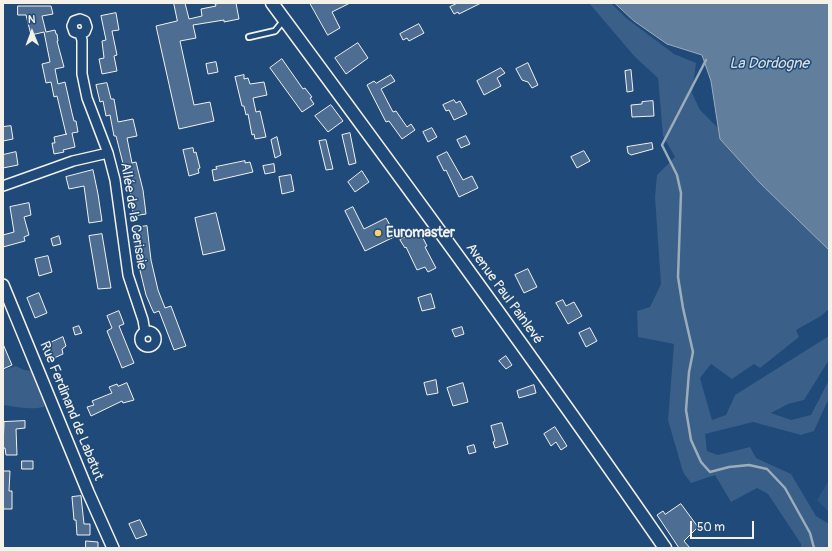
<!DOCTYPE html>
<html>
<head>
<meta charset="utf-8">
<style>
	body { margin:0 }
	#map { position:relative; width:832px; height:551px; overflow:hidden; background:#1f4a7a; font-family:Pangolin,sans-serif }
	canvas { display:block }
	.frame { position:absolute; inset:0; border:4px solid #f4f1e8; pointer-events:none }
	.north { position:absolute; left:12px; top:12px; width:40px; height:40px; -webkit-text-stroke:3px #1f4a7a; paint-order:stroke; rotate:359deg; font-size:11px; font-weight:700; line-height:16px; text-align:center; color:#f4f1e8 }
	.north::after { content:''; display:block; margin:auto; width:14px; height:18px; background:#f4f1e8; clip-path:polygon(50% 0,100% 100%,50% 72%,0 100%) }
	.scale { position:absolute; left:690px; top:521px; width:64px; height:18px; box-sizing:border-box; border:2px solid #f4f1e8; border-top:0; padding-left:5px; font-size:12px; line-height:14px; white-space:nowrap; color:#f4f1e8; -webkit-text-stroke:3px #1f4a7a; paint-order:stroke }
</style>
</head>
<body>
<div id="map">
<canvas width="832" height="551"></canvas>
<div class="frame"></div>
<div class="north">N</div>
<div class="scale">50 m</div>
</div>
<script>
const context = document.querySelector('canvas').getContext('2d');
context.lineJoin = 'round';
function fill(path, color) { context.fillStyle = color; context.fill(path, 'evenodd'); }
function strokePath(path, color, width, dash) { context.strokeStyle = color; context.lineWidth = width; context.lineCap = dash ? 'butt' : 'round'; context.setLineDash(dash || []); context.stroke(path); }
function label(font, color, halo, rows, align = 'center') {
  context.font = font + ' Pangolin,sans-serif'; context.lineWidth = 3; context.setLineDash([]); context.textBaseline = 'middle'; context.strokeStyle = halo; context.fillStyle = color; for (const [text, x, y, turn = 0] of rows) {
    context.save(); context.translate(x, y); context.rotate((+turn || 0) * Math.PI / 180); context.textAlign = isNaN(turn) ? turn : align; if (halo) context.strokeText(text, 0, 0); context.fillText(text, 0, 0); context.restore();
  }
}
fill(new Path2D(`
	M829 480V512L817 500Z`), '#2d5581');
fill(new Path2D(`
	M589 3H611L626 18 674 54 696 63 692 93 700 110 747 157 829 246V309L821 316 796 330 799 337 760 368 754 364 732 379 711 364 700 378 712 420 726 415 735 395 829 336V360L804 400 788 404 771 413 791 420 811 415 829 380V398L814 431 801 435 753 422 705 434 707 451 718 455 750 447 756 458 791 474 816 516 829 524V548H801V544L768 494 757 488 731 502 715 475 691 483 683 472 668 420 674 344 638 337 637 311 650 307 661 284 655 197 657 175 675 157 663 136 658 78 635 57Z
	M16 366 24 370 32 371 45 401 44 407C30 410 17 407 3 405V370Z`), '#3a5f88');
const water = new Path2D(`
	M615 3H829V250L760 183 720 139 711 81 702 55 667 44 634 21Z`);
fill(water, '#627e9d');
strokePath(water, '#9cacbb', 1);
strokePath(new Path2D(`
	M706 60 662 145 677 175 681 193 678 277 683 308 693 352 689 372 686 410 691 440 701 462 710 472 729 467 749 465 767 469 785 488 810 533 814 548`), '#9cacbb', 2.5);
const building = new Path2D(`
	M174 3H185L189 19 202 16 201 9 216 6 215 4 222 3H236L239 19 224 22V20L193 25 196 38 180 41 194 105 210 102 214 121 179 129 156 26 177 21Z
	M310 3H350L332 12 340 28 328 35Z
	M458 3H481L459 14 458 12 454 14 450 7Z
	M18 6H51L53 14 42 16 46 32 55 30 56 34H57L58 41H57L64 67 55 69 58 84 65 82 72 113 74 121H76L78 132 72 133 75 147 63 150 64 152 54 154 52 143H55L54 137 67 134H66L57 96 54 97 51 82 46 83 42 64 50 62 44 32 31 35 26 15H18Z
	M116 13 119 30 112 31 117 55 114 56 117 71 102 74 99 59 104 58 102 41 106 40 101 16Z
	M419 24 424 33 409 41 407 38 403 40 400 34Z
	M358 43 368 58 346 74 335 58Z
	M282 59 303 89 305 88 312 97 310 98 314 104 302 112 270 68Z
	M216 62 218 72 208 74 206 64Z
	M528 63 538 85 532 88 528 82 522 80 516 69Z
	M501 68 505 73 497 78 501 86 484 95 477 81Z
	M631 70 633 91 627 92 625 71Z
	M244 75V79L248 78 250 84 264 82 267 95 253 98 256 112 260 111 266 137 255 139 254 134 252 135 248 114 246 115 244 106H242L235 77Z
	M391 75 395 81 381 89 393 112 396 111 407 127 411 124 415 130 402 139 389 121 386 122 367 85 374 81 376 83Z
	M107 83 111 99H114L118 122 133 119 137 136 127 138 132 163 136 162 143 190 146 214 133 216 132 199 116 136H114L110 115 106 116 103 101 100 102 96 85Z
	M454 100 456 103 460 101 467 114 454 120 449 110 446 111 443 105Z
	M653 101 654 116 632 117 631 105 642 104V102Z
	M331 105 343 121 328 132 315 116Z
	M11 126 13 139 3 141V127Z
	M432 128 437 137 428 142 423 132Z
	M350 133 356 163 349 165 342 135Z
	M466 136 470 144 461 148 457 140Z
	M277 137 281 155 275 158 271 140Z
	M326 140 333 169 326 170 319 141Z
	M652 143 653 149 631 155 628 153 627 147Z
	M193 148 194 153 196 152 200 168 198 169 199 173 189 176 183 150Z
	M584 151 590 161 577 168 571 157Z
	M16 152 18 165 3 168V155Z
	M447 152 463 180 472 176 478 188 459 197 446 170 444 171 437 157Z
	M245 161V163L250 162 253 172 214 181 212 170 217 169 216 167Z
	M274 164 275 172 265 174 263 166Z
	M93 170 98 194 102 221 89 223 84 186 69 189 66 177Z
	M362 171 369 182 355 192 348 182Z
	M291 175 294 191 282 194 279 177Z
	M29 203 31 215 24 217 29 235 24 237 25 241 3 247V235L14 232 10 207Z
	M353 207 364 229 386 218 396 236 365 251 345 211Z
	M216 213 225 250 203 255 195 218Z
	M147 226 151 260 158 290 165 308 171 306 186 346 174 350 159 311 154 313 152 309 146 295 138 262 134 228Z
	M419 230 427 246 425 247 436 268 428 272 425 267 417 270 406 247 405 248 400 240Z
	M102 234 111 288 98 289 89 236Z
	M59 236 61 244 53 246 51 239Z
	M48 256 52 272 39 276 35 259Z
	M528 269 537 287 524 293 515 275Z
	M39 293 47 313 35 318 27 298Z
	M431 294 435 308 422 311 418 298Z
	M563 300 566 306 574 302 582 316 568 324 556 303Z
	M119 311 124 324 119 326 134 363 122 368 107 331 112 328 107 316Z
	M79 326 82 333 75 335 73 328Z
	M462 327 464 334 455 337 452 330Z
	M590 328 597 341 586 347 579 333Z
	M63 337 66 346 62 349 63 354 54 358 48 344Z
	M3 344 12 365 3 369Z
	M506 356 512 365 506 369 499 361Z
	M436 380 438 393 427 395 424 383Z
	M127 383 134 400 123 403 122 401 91 416 87 407 94 405 92 401 112 393 109 387 117 384 118 386Z
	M463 383 468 402 453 406 447 388Z
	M534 385 536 393 519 398 517 391Z
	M25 421V428L16 429 17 455H6L5 448H3L4 422Z
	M502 423 508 444 495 448 493 442 495 441 491 426Z
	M555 427 567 446 561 450 556 442 551 446 544 434Z
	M474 445 476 452 469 454 467 447Z
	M22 461H33V469H22Z
	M3 471H10L9 491H12V509H4Z
	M81 496 84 524H90V535H77L76 520H74L72 497Z
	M681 504 698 527 684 541 690 548H679L657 515 663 511 665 514Z
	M140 520 147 535 136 539 129 524Z
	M86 541 98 542V548H86Z`);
fill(building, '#4d6e92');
strokePath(building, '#f4f1e8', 1);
const service = new Path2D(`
	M249 37 275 31 284 20`);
const minor = new Path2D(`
	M80 34 85 32 87 27 85 21 80 19 74 21 72 26 74 32 80 34 82 40V74L87 98 108 153 115 180 128 275 143 320 145 332
	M3 186 73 161 108 153
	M140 339a8 8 0 1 1 16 0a8 8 0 1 1-16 0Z`);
const tertiary = new Path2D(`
	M3 285 88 492 113 548`);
const secondary = new Path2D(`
	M272 3C405 183 538 364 665 548`);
strokePath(service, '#f4f1e8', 8);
strokePath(minor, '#f4f1e8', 12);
strokePath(tertiary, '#f4f1e8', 14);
strokePath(secondary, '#f4f1e8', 15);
strokePath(service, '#1f4a7a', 4.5);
strokePath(minor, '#1f4a7a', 9);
strokePath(tertiary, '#1f4a7a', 11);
strokePath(secondary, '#1f4a7a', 12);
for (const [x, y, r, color] of [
	[378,233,4,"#ffd166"]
]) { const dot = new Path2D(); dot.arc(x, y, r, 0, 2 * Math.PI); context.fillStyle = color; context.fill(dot); strokePath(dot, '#1f4a7a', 1.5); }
label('14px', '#f4f1e8', '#1f4a7a', [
	["Allée de la Cerisaie",133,216,81],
	["Avenue Paul Painlevé",504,294,54],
	["Rue Ferdinand de Labatut",71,411,68]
]);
label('bold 14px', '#f4f1e8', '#1f4a7a', [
	["Euromaster",386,233]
], 'left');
label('italic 15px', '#dee0dd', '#1f4a7a', [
	["La Dordogne",769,64]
]);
</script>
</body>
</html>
